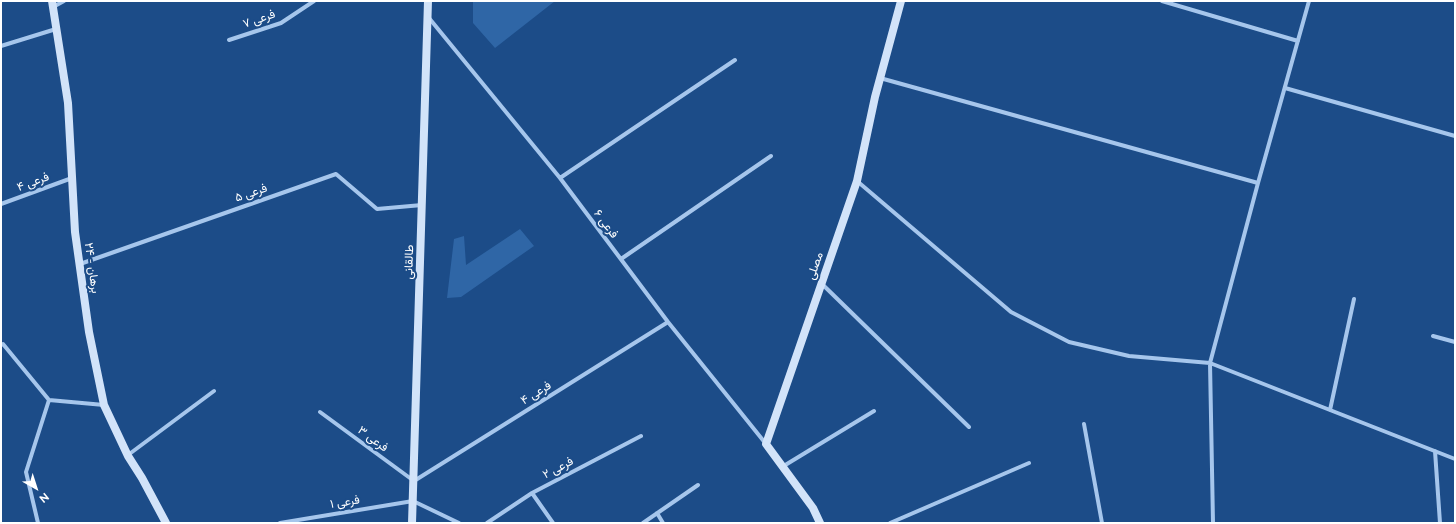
<!DOCTYPE html>
<html>
<head>
<meta charset="utf-8">
<style>
	body { margin:0 }
	#map { position:relative; width:1456px; height:524px; overflow:hidden; background:#1c4c88; font-family:Raleway,sans-serif }
	canvas { display:block }
	.frame { position:absolute; inset:0; border:2px solid #fff; pointer-events:none }
	.north { position:absolute; left:16px; top:468px; width:40px; height:40px; -webkit-text-stroke:3px #1c4c88; paint-order:stroke; rotate:141deg; font-size:11px; font-weight:700; line-height:16px; text-align:center; color:#fff }
	.north::after { content:''; display:block; margin:auto; width:14px; height:18px; background:#fff; clip-path:polygon(50% 0,100% 100%,50% 72%,0 100%) }
</style>
</head>
<body>
<div id="map">
<canvas width="1456" height="524"></canvas>
<div class="frame"></div>
<div class="north">N</div>
</div>
<script>
const context = document.querySelector('canvas').getContext('2d');
context.lineJoin = 'round';
function fill(path, color) { context.fillStyle = color; context.fill(path, 'evenodd'); }
function strokePath(path, color, width, dash) { context.strokeStyle = color; context.lineWidth = width; context.lineCap = dash ? 'butt' : 'round'; context.setLineDash(dash || []); context.stroke(path); }
function label(font, color, halo, rows, align = 'center') {
  context.font = font + ' Raleway,Vazirmatn,sans-serif'; context.lineWidth = 4; context.setLineDash([]); context.textBaseline = 'middle'; context.strokeStyle = halo; context.fillStyle = color; for (const [text, x, y, turn = 0] of rows) {
    context.save(); context.translate(x, y); context.rotate((+turn || 0) * Math.PI / 180); context.textAlign = isNaN(turn) ? turn : align; if (halo) context.strokeText(text, 0, 0); context.fillText(text, 0, 0); context.restore();
  }
}
fill(new Path2D(`
	M473 1H555L495 48 473 23Z
	M520 229 534 246 461 297 447 298 454 239 464 236 466 265Z`), '#2f66a6');
strokePath(new Path2D(`
	M1162 1 1298 41
	M53 7 64 1
	M429 18 560 178 668 322 766 444
	M229 40 281 23 314 1
	M1 46 56 29
	M880 78 1258 183
	M1285 88 1455 136
	M560 178 735 60
	M857 181 1011 312 1069 342 1129 356 1210 363 1455 459
	M1 204 72 178
	M621 259 771 156
	M80 264 336 174 377 209 422 205
	M822 284 969 427
	M1433 336 1455 342
	M1 345 3 344 49 400
	M49 400 104 405
	M1330 410 1354 299
	M320 412 414 481 668 322
	M1084 424 1102 523
	M1435 451 1440 523
	M128 455 214 391
	M782 467 874 411
	M532 493 553 523
	M657 513 663 523
	M38 523 26 472 49 400
	M280 523 413 501 459 523
	M487 523 532 493 641 436
	M643 523 698 485
	M890 523 1029 463
	M1213 523 1210 363 1258 183 1309 1`), '#a6c6ec', 4);
strokePath(new Path2D(`
	M52 1 68 103 75 232 89 332 104 405 128 456 142 478 166 523
	M412 523 428 1
	M820 523 813 508 766 444 857 181 875 97 901 1`), '#d2e3f9', 8);
label('12px', '#fff', '#1c4c88', [
	["فرعی ۷",259,19,-19],
	["فرعی ۴",33,182,-21],
	["فرعی ۵",251,193,-19],
	["فرعی ۶",606,224,53],
	["طالقانی",409,262,-88],
	["مصلی",815,266,-71],
	["۲۴ - برهان",92,268,82],
	["فرعی ۴",536,393,-32],
	["فرعی ۳",373,439,36],
	["فرعی ۲",558,468,-28],
	["فرعی ۱",345,502,-9]
]);
</script>
</body>
</html>
